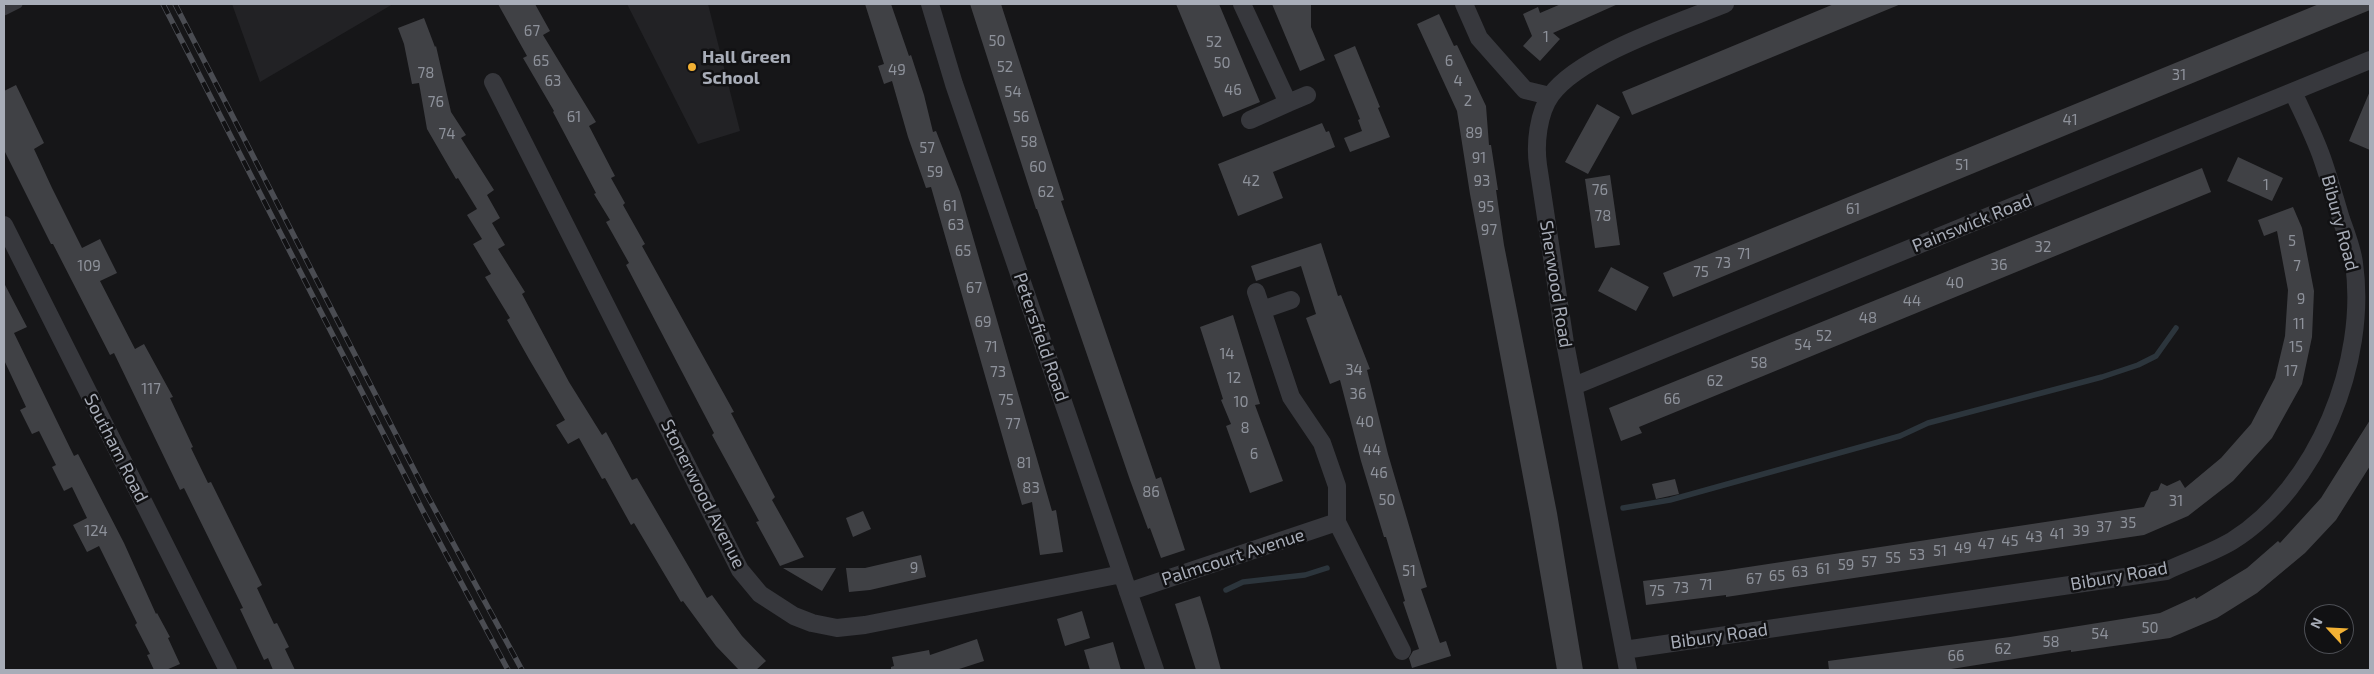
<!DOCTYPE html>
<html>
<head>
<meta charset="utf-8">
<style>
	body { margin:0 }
	#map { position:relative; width:2374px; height:674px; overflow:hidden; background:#161618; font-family:"Exo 2",sans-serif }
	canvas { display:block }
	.frame { position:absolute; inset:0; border:5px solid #a8adb8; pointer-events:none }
	.north { position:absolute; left:2304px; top:604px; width:50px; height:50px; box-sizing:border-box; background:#111113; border:1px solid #4d4f55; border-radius:50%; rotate:295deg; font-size:14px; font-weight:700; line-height:20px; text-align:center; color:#a8adb8 }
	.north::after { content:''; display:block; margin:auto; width:18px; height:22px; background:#f2b134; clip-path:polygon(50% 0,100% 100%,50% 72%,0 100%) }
</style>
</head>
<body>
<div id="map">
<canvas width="2374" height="674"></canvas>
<div class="frame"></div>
<div class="north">N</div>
</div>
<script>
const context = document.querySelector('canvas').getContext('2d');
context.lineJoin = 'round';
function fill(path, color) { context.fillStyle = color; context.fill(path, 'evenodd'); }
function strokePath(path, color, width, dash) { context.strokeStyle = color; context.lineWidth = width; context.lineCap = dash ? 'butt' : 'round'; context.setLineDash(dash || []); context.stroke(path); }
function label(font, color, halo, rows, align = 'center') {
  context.font = font + ' "Exo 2",sans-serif'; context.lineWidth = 5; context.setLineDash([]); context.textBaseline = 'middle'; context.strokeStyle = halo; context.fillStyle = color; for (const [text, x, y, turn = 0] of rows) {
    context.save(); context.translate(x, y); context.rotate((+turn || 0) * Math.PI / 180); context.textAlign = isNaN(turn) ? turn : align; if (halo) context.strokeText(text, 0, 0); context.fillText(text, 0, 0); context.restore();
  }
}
fill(new Path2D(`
	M232 4H393L260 82Z
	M627 4H708L740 131 698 144Z`), '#222225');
strokePath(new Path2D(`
	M1623 508 1670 500 1900 436 1928 423 2102 377 2138 365 2156 356 2176 328
	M1226 590 1243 582 1305 575 1327 568`), '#2c353c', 5.5);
fill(new Path2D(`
	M498 4H535L550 31 543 35 596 122 589 126 615 176 611 178 625 203 623 205 645 244 642 246 734 412 731 413 775 497 772 500 804 557 780 566 756 522 759 521 712 435 714 433 626 265 629 263 606 222 610 220 594 194 596 193 553 112 554 111 523 58 527 56Z
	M865 4H891L909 56 911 55 924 95 933 132 936 131 960 192 1052 511 1056 510 1063 552 1040 555 1032 502 1022 505 931 187 926 188 908 137 892 81 884 84 878 66 884 64Z
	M970 4H1001L1064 200 1061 201 1156 479 1161 477 1185 550 1161 558 1150 528 1148 529 1130 480 1037 209H1036Z
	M1176 4H1219L1260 102 1223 117Z
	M1272 4H1311V27L1325 60 1300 71Z
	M1561 4H1618L1553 33 1560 39 1540 61 1523 46 1532 36 1523 14 1538 7 1540 13Z
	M1834 4H1901L1632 115 1622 92Z
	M2319 4H2370V10L1673 297 1663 273Z
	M1439 14 1454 46 1457 45 1486 106 1489 145H1491L1498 190H1496L1504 245 1557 513 1583 670H1557L1530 514 1470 194 1457 111 1417 24Z
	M424 18 435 47 436 46 451 112 466 135 461 138 494 190 487 195 500 218 492 223 505 245 498 249 525 292 522 294 569 382 602 435 606 432 632 480 637 478 707 598 712 595 742 636 766 661 756 670H739L716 646 683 601 681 602 634 523 631 525 605 478 602 479 579 438 568 444 556 425 565 420 529 359 507 320 510 318 485 277 491 274 473 244 482 239 467 215 477 209 458 178 456 179 427 129 419 83 412 84 404 44 398 28Z
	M1355 46 1380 107 1378 108 1390 137 1350 152 1344 138 1362 131 1358 120 1360 119 1334 55Z
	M16 85 44 143 34 149 52 188 82 248 100 239 117 273 100 281 135 349 144 344 173 397 170 398 193 447 191 448 208 483 211 482 262 585 257 588 274 624 277 623 289 647 285 649 295 670H273L268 658 264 660 240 609 243 608 184 488 180 490 114 353 110 355 53 244H51L4 150V91Z
	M2370 91V150L2349 141Z
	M1597 104 1620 117 1588 174 1565 162Z
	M1322 123 1326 132 1329 131 1335 147 1273 172 1283 198 1238 216 1218 164Z
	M2238 157 2283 178 2272 201 2227 181Z
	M2202 168 2211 192 1639 427 1642 433 1621 441 1609 408Z
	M1610 175 1620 245 1595 248 1585 179Z
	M2293 207 2302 228 2314 291 2312 337 2302 384 2272 438 2233 481 2188 516 2144 535 1726 597V595L1646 605 1643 581 1722 571 2144 507 2151 492 2158 490 2161 483 2167 486 2180 480 2185 488 2221 458 2251 424 2275 378 2285 336 2288 290 2277 231 2264 236 2258 220Z
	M1321 243 1338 296 1341 295 1370 369 1367 370 1388 454 1427 587 1421 589 1440 643 1446 641 1451 656 1412 668 1409 658 1413 651 1419 649 1403 602 1405 601 1386 537H1384L1361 461 1340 380 1330 384 1306 318 1316 314 1301 266 1256 281 1251 266Z
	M1611 267 1649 287 1636 311 1598 291Z
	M4 283 27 327 14 333 74 456 78 454 124 543 156 614 157 613 170 637 168 638 180 664 166 670H154L147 655 150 654 135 625 137 623 99 546 87 552 73 525 87 518 72 487 64 491 52 467 56 465 39 431 32 434 20 410 26 407 4 360Z
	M1233 315 1260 404 1255 405 1283 481 1250 493 1226 426 1231 424 1221 400 1223 399 1200 327Z
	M2370 420V466L2336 520 2305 553 2257 593 2217 618 2170 638 2071 652V650L1945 670H1829L1828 661 2010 637 2160 613 2195 597 2196 599 2247 568 2278 541 2280 543 2321 498Z
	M1675 479 1679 494 1656 499 1652 484Z
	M863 511 871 529 853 537 846 518Z
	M921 555 926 577 870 590 849 592 846 568H865Z
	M783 568H836L822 591Z
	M1200 596 1210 629 1221 670H1196L1175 604Z
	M1082 611 1090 638 1065 646 1057 619Z
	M977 639 984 661 956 670H891V667L894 666 892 657 929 650 930 655Z
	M1113 642 1121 670H1090L1084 650Z`), '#404145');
strokePath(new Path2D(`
	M4 11 18 4`), '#37383d', 9);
strokePath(new Path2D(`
	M930 4 954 84 1155 670
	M1242 4 1288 103 1250 120
	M1464 4 1479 38 1525 90 1550 96
	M493 82 740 570 760 594 794 616 812 623 837 628 865 625 1122 574
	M1288 103 1307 95
	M4 225 228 670
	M1256 292 1291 397 1322 443 1337 486V522L1402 651
	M1262 310 1291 300
	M1574 386 2370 60
	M1128 592 1337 522
	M1624 650 2166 571C2187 561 2212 553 2232 541 2318 487 2368 361 2354 263 2352 248 2346 233 2341 219 2335 199 2329 178 2322 158 2314 135 2303 114 2293 92
	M1628 670 1565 343 1538 165C1535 144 1538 113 1551 95 1580 55 1678 23 1725 4`), '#37383d', 18);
const rail = new Path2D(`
	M163 4 425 515 508 670
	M175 4 427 495 522 670`);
strokePath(rail, '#4a4c52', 5.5);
strokePath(rail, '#111113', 4, [11]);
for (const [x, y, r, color] of [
	[692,67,5,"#f2b134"]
]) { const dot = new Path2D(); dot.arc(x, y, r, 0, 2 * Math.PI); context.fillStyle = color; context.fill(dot); strokePath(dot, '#111113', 2); }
label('15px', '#8e929b', null, [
	["67",532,31],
	["1",1546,37],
	["50",997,41],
	["52",1214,42],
	["65",541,61],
	["6",1449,61],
	["50",1222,63],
	["52",1005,67],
	["49",897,70],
	["78",426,73],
	["31",2179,75],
	["63",553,81],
	["4",1458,81],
	["46",1233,90],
	["54",1013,92],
	["2",1468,101],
	["76",436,102],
	["61",574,117],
	["56",1021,117],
	["41",2070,120],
	["89",1474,133],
	["74",447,134],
	["58",1029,142],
	["57",927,148],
	["91",1479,158],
	["51",1962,165],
	["60",1038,167],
	["59",935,172],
	["42",1251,181],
	["93",1482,181],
	["1",2266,185],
	["76",1600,190],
	["62",1046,192],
	["61",950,206],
	["95",1486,207],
	["61",1853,209],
	["78",1603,216],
	["63",956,225],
	["97",1489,230],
	["5",2292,241],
	["32",2043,247],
	["65",963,251],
	["71",1744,254],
	["73",1723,263],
	["36",1999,265],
	["109",89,266],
	["7",2297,266],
	["75",1701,272],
	["40",1955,283],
	["67",974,288],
	["9",2301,299],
	["44",1912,301],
	["48",1868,318],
	["69",983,322],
	["11",2299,324],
	["52",1824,336],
	["54",1803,345],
	["71",991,347],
	["15",2296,347],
	["14",1227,354],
	["58",1759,363],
	["34",1354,370],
	["17",2291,371],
	["73",998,372],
	["12",1234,378],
	["62",1715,381],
	["117",151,389],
	["36",1358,394],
	["66",1672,399],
	["75",1006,400],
	["10",1241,402],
	["40",1365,422],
	["77",1013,424],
	["8",1245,428],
	["44",1372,450],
	["6",1254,454],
	["81",1024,463],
	["46",1379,473],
	["83",1031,488],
	["86",1151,492],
	["50",1387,500],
	["31",2176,501],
	["35",2128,523],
	["37",2104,527],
	["124",96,531],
	["39",2081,531],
	["41",2057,534],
	["43",2034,537],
	["45",2010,541],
	["47",1986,544],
	["49",1963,548],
	["51",1940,551],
	["53",1917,555],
	["55",1893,558],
	["57",1869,562],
	["59",1846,565],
	["9",914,568],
	["61",1823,569],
	["51",1409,571],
	["63",1800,572],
	["65",1777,576],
	["67",1754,579],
	["71",1706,585],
	["73",1681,588],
	["75",1657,591],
	["50",2150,628],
	["54",2100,634],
	["58",2051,642],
	["62",2003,649],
	["66",1956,656]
]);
label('bold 18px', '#a8adb8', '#111113', [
	["Hall Green",702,57],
	["School",702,78]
], 'left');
label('18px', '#a8adb8', '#111113', [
	["Painswick Road",1972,223,-22],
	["Bibury Road",2340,223,75],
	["Sherwood Road",1556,284,81],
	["Petersfield Road",1041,337,71],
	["Southam Road",116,448,63],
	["Stonerwood Avenue",703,494,63],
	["Palmcourt Avenue",1233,557,-18],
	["Bibury Road",2119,576,-10],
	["Bibury Road",1719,636,-8]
]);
</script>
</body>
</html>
